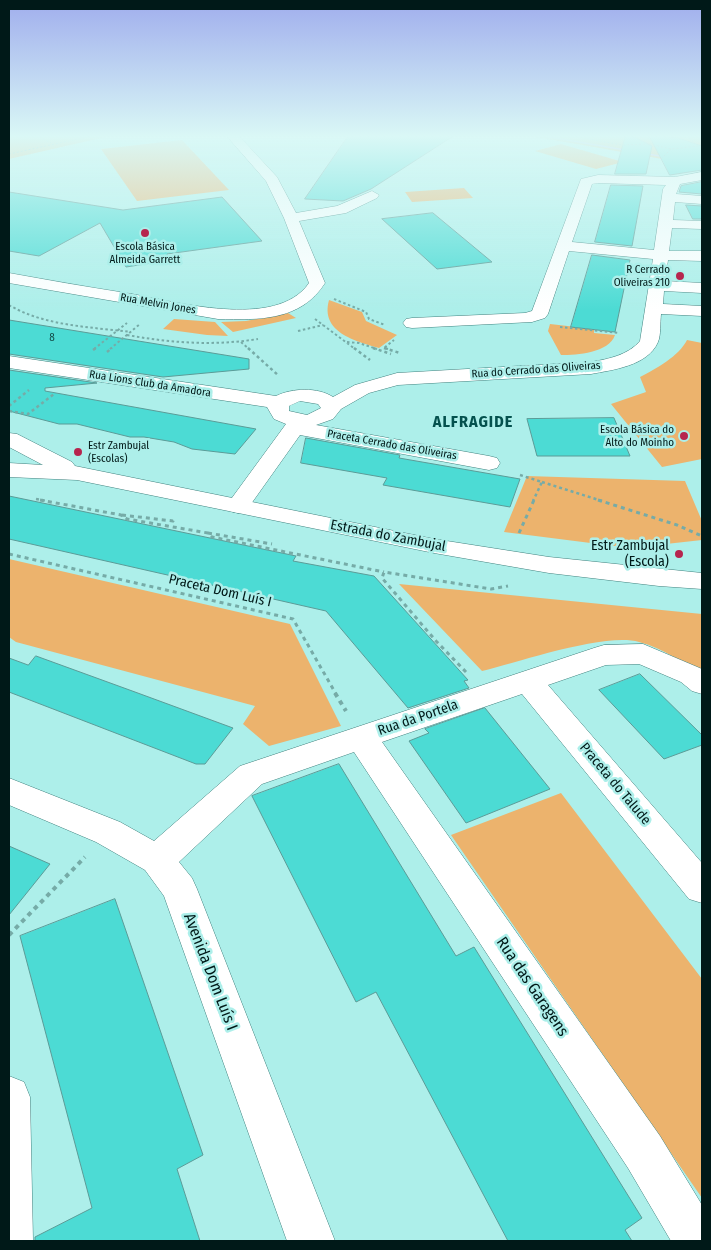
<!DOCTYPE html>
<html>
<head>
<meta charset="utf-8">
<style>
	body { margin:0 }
	#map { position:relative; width:711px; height:1250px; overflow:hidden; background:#adefea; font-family:"Fira Sans Condensed",sans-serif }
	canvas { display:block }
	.frame { position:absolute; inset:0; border:10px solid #001918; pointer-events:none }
</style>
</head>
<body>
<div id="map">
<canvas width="711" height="1250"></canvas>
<div class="frame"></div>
</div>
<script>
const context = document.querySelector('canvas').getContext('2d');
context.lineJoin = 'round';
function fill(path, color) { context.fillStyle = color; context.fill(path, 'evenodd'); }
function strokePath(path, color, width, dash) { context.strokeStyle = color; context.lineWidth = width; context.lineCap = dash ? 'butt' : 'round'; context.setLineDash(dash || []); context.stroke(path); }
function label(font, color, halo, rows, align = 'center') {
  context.font = font + ' "Fira Sans Condensed",sans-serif'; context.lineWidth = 5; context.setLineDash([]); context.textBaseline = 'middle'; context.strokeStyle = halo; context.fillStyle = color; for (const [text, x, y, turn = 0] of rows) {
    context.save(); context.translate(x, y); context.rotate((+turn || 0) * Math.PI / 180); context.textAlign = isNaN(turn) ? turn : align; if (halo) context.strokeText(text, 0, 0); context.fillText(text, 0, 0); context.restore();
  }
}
fill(new Path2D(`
	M9 135H114L9 159Z
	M519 135H702V166L536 137Z
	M182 140 229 190 137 201 101 149Z
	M561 144 623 162 596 169 535 151Z
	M464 188 473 198 412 202 405 192Z
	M329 300 362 312 366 321 397 335 379 348C355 341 320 332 329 300Z
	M288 313 296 318 233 332 221 322 246 321Z
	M174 319 215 322 228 336 207 335 163 329Z
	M550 324 594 329V333L615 335C609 353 577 355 561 355L548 331Z
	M687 340 702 343V459L662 467 611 404 646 392 640 377C656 369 679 356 687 340Z
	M527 476 685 481 702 521V540L630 548 504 532Z
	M9 559 290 624 341 726 269 746 243 724 255 706 16 642 9 637Z
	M399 584 702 614V677C681 661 665 649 639 642 606 632 519 662 482 671Z
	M561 793 702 979V1198L451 835Z`), '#ecb36d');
fill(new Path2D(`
	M534 135H543L675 158 673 159Z`), '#d4a5f5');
const building = new Path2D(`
	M349 135H455L371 189 343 201 305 199Z
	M626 135H630L652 146 646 174H615Z
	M649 135 678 138 702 146V170L670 175Z
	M702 182V194L679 192 681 186Z
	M611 185 643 186 632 246 595 242Z
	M9 192 123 210 222 197 262 241 167 254 171 260 126 267 100 223 39 256 9 251Z
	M686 205 702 206V219H693Z
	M433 213 492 262 437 269 382 219Z
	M592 255 630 260 615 332 571 327Z
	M9 320 249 359V369L163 377 9 354Z
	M9 370 97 383 45 388V391L256 429 235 454 192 449 174 442 144 437H130L77 424H59L9 411Z
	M614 418 630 456H537L527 419Z
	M306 438 400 455 399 458 520 479 510 507 383 485 387 478 301 463Z
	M9 496 296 556 293 561 374 576 468 680 464 681 469 688 408 708 326 611 9 539Z
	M36 656 135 692 233 728 205 764H196L9 692V658L28 665Z
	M640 674 702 735V745L664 759 599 690Z
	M485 708 550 789 466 823 409 741 429 733 425 729Z
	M339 764 456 956 474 947 642 1218 625 1230 632 1241H508L376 992 356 1002 252 796Z
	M9 846 50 864 9 915Z
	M115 899 203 1155 177 1169 200 1241H35V1237L92 1208 20 936Z`);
fill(building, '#4cdbd4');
strokePath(building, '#5b9b97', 1);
const minor = new Path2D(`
	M226 135H238L277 177 296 213 337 206 372 191 379 195 377 198 346 213 299 221 325 283C301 321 259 320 218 319L9 283V273C48 280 87 287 126 293 174 301 276 331 309 283L284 218 266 181Z
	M702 172V180L680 184 676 194 702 196V204L675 202 673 220 702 221V229L672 228 669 251H702V261L668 260 665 281 702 283V293L664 291 663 304 702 306V316L661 314C660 323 661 335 658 342 648 366 612 370 591 374L398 385 369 393 341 409 333 419 316 425 489 456 497 458 500 463 497 468 489 470 300 435 246 511 238 513 230 511 226 506 286 424 274 419 267 407 9 368V356L276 396C292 388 318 387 333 397L355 385 397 373 591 362C609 359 628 355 640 341L653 259 569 251 548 314 545 318 532 322 412 328 406 327 403 323 406 319 412 318 525 313 532 311 581 179 598 175 675 177ZM598 183 666 185 663 189 654 250 572 242 592 184ZM300 401 318 404 321 408 307 415 289 411V406Z
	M643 644 702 669V694L692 691 681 682 639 664 606 665 548 685 702 863V903L689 899 522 694 382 742 660 1136 702 1205V1241H671L628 1168 354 752 262 784 179 862 192 878 197 889 335 1241H287L164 896 145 870 96 842 9 805V778L120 822 154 841 240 766 594 648 604 645Z
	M9 1076 24 1082 30 1097 33 1241H9Z`);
const tertiary = new Path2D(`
	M9 433 17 434 72 462 75 466 434 539 549 557 702 573V589L659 586 549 573 434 553 77 480 9 477V463L43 465 9 447Z`);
strokePath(minor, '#42827f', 1);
strokePath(tertiary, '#42827f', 1);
strokePath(new Path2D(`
	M36 135 51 143
	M568 135 622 145 647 144
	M661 135 645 139 646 143 671 149 698 146 689 138 667 135
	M9 154 96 135
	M661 159 671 149`), '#76aba7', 1, [2, 2]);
strokePath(new Path2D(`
	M334 299 366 312 369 319 385 325
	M9 305C44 326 91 327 131 332
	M315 319 355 349
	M560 327 619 333
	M298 331 323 325
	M127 335C171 343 214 346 258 339
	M241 342 249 349
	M347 342 359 343 377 349
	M94 349 127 323
	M110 349 140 324
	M388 349 384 348 394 340`), '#76aba7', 2, [2.5, 2.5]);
strokePath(new Path2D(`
	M248 348 279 376
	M354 348 370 360
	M373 348 391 354
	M384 348 400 353
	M93 350 96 348
	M107 352 112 348
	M9 406 29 390
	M9 411 28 414 54 394
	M520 475 542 482 533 501
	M542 482 602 501
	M36 499 47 501`), '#76aba7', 2.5, [3, 3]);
strokePath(new Path2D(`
	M40 500 121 515 127 519 208 533 212 537 384 572
	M598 500 677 525 702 536
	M122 515 173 521 174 519
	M208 533 272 544
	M519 533 534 500
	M9 554 293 619 336 694
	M466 672 436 641 382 578 384 572 491 589 508 586`), '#76aba7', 3, [4, 4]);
strokePath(new Path2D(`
	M335 693 346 711
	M9 935 85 857`), '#76aba7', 4, [4.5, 4.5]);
fill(minor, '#fff');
fill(tertiary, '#fff');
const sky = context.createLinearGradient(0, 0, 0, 310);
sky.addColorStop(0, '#a0aeed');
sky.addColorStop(0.44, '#daf8f6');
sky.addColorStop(1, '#daf8f600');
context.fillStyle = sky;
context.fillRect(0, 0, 711, 310);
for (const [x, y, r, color] of [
	[145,233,5,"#b6254e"],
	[680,276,5,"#b6254e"],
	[684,436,5,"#b6254e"],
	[78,452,5,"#b6254e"],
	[679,554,5,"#b6254e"]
]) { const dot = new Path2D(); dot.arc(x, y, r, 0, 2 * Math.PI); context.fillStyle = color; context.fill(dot); strokePath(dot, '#adefea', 2); }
label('11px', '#001918', '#adefea', [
	["Escola Básica",145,247,"center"],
	["Almeida Garrett",145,260,"center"],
	["R Cerrado",670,270],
	["Oliveiras 210",670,283],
	["Escola Básica do",674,430],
	["Alto do Moinho",674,443],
	["Estr Zambujal",88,446,"left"],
	["(Escolas)",88,459,"left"]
], 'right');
label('11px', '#001918', '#adefea', [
	["Rua Melvin Jones",158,304,10],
	["Rua do Cerrado das Oliveiras",536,370,-4],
	["Rua Lions Club da Amadora",150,384,9],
	["Praceta Cerrado das Oliveiras",392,445,10]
]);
label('11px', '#134a47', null, [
	["8",52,338]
]);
label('14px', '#001918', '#adefea', [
	["Estrada do Zambujal",388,536,11],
	["Praceta Dom Luís I",220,591,13],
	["Rua da Portela",418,718,-19],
	["Praceta do Talude",615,784,50]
]);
label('14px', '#001918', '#adefea', [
	["Estr Zambujal",669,546],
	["(Escola)",669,562]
], 'right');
context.letterSpacing = '1px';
label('bold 16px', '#04514e', '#adefea', [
	["ALFRAGIDE",473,423]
]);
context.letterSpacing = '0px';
label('16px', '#001918', '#adefea', [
	["Avenida Dom Luís I",210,972,69],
	["Rua das Garagens",532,987,56]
]);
</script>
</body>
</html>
